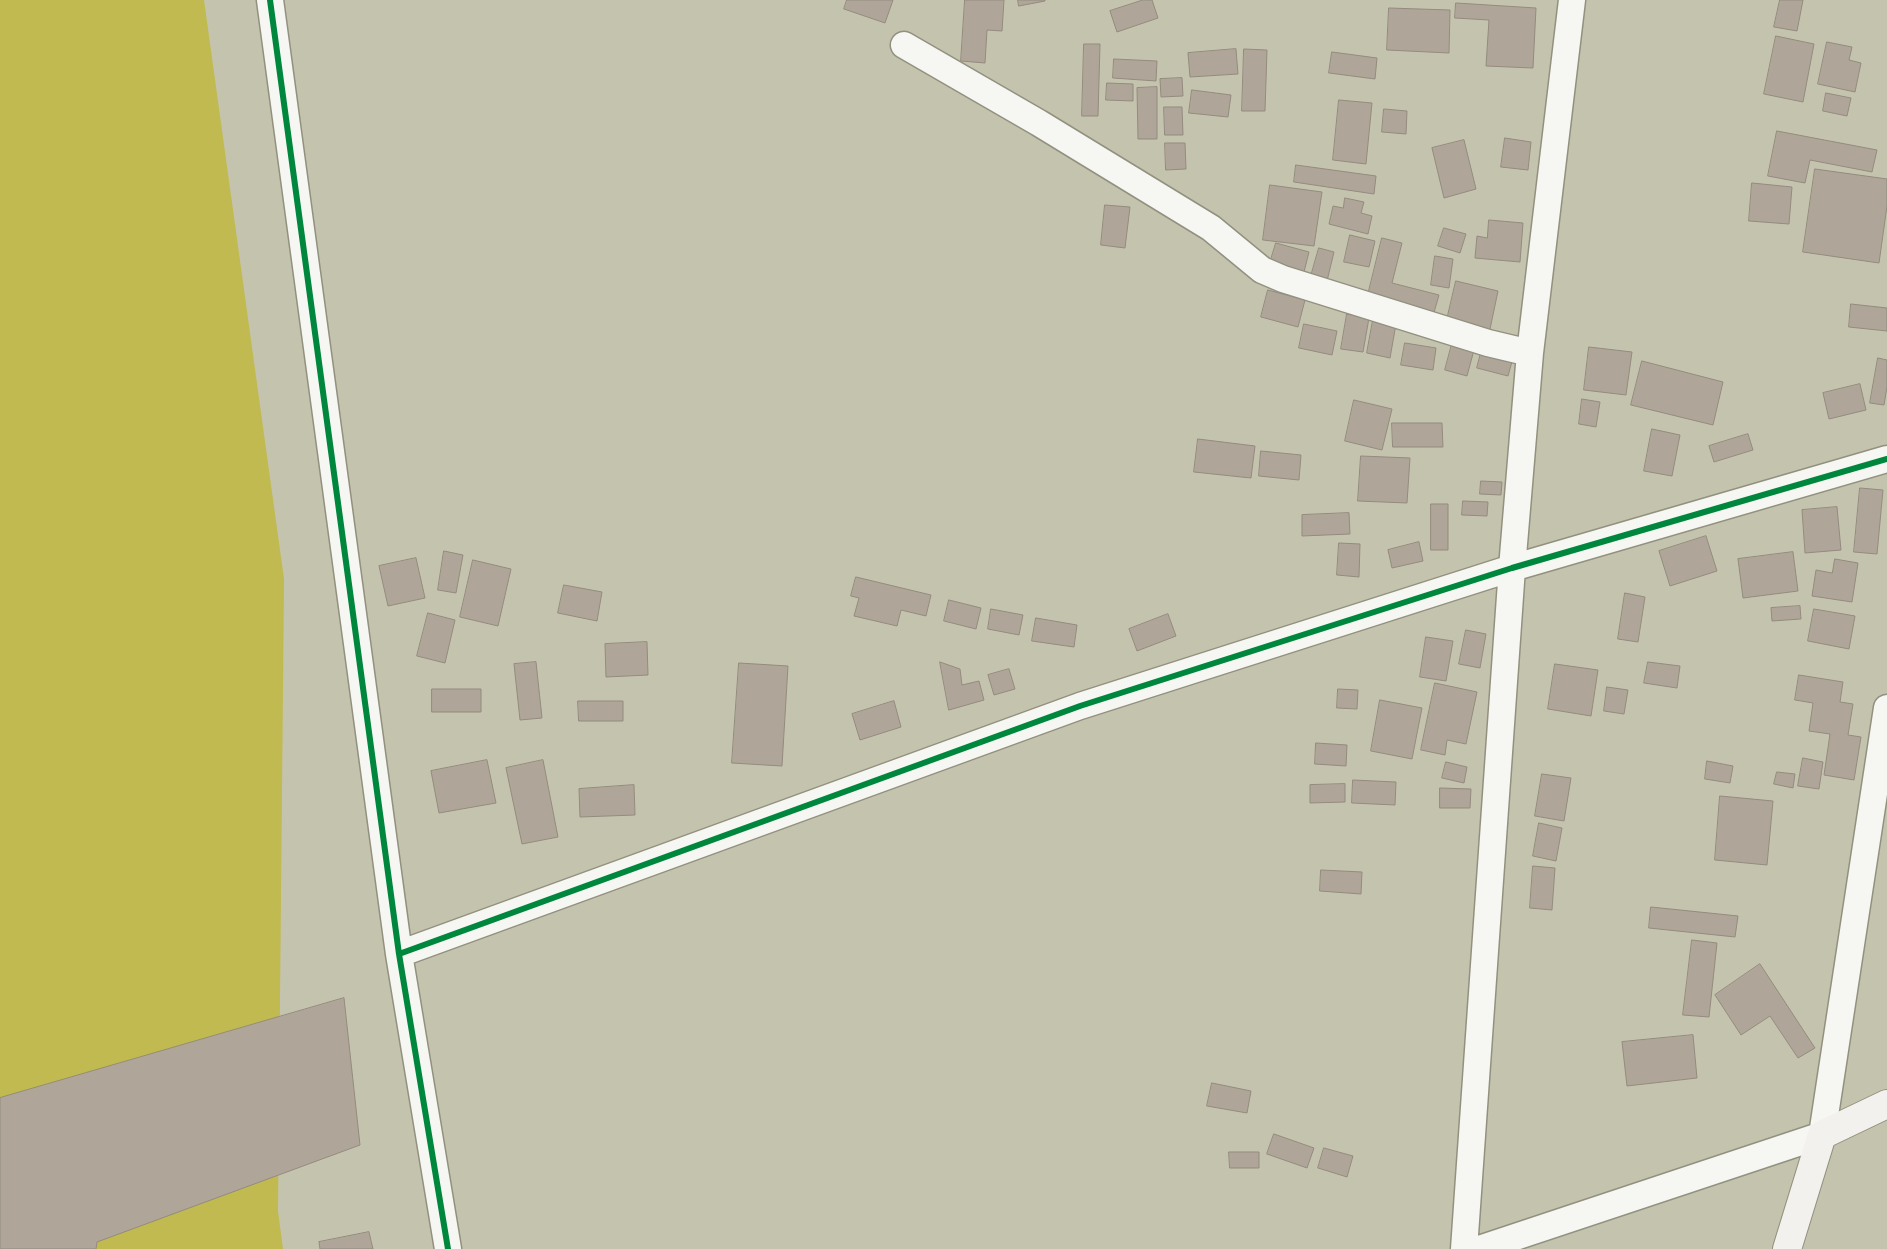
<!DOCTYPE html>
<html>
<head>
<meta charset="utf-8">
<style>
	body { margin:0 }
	canvas { display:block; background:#c4c3ad }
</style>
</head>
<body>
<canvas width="1887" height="1249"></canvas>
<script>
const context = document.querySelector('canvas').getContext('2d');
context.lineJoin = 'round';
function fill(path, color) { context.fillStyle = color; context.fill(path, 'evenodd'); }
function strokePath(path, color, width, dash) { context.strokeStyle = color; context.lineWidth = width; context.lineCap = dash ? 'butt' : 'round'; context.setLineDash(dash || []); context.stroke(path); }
fill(new Path2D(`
	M0 0H204L284 579 278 1211 283 1249H0Z`), '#c1ba51');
const building = new Path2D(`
	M847 0H893L885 23 844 9Z
	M965 0H1004L1002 31 987 30 985 63 961 61Z
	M1018 0H1045V1L1019 6Z
	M1143 0H1152L1158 18 1117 32 1110 11Z
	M1780 0H1803L1797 31 1774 27Z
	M1456 3 1536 8 1533 68 1486 66 1489 20 1455 18Z
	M1389 8 1450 10 1449 53 1387 50Z
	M1776 36 1814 44 1803 102 1764 94Z
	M1827 42 1852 47 1849 60 1861 63 1855 92 1818 84Z
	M1084 44H1100L1098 116H1082Z
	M1236 49 1238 74 1190 77 1188 53Z
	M1244 49 1267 50 1265 111H1242Z
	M1332 52 1377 58 1375 79 1329 73Z
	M1114 59 1157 61 1156 81 1113 78Z
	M1182 78 1183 96 1161 97 1160 79Z
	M1107 83 1133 84V101L1106 100Z
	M1157 87V139H1138L1137 88Z
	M1192 90 1231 95 1228 117 1189 113Z
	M1826 93 1851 98 1847 116 1823 111Z
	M1339 100 1372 103 1366 164 1333 160Z
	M1164 107H1182L1183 135H1165Z
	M1384 109 1407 111 1406 134 1382 132Z
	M1777 131 1877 150 1872 172 1810 160 1805 183 1768 176Z
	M1505 138 1531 142 1528 170 1501 167Z
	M1464 140 1476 189 1444 198 1432 148Z
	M1165 143H1185L1186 169 1166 170Z
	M1296 165 1376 176 1374 194 1294 182Z
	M1815 169 1887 179V206L1879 263 1803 252Z
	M1752 183 1792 187 1789 224 1749 221Z
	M1270 185 1322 192 1314 246 1263 240Z
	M1345 198 1364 202 1361 213 1372 216 1368 234 1329 224 1333 206 1343 208Z
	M1105 205 1130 207 1125 248 1101 245Z
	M1489 220 1523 223 1520 262 1475 258 1477 236 1487 238Z
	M1444 228 1466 234 1460 253 1438 246Z
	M1350 235 1375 241 1369 267 1344 262Z
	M1382 238 1402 243 1392 283 1439 295 1433 316 1367 299Z
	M1276 243 1309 252 1304 272 1270 263Z
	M1319 248 1334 252 1327 281 1311 276Z
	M1435 256 1453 259 1449 288 1431 285Z
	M1456 281 1498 291 1489 334 1446 324Z
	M1268 290 1305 300 1298 327 1261 317Z
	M1851 304 1887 308V331L1849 327Z
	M1347 314 1369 318 1363 352 1341 349Z
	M1373 320 1396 324 1390 358 1367 353Z
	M1304 324 1337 331 1332 355 1299 348Z
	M1405 343 1436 348 1433 370 1401 365Z
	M1452 344 1474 350 1467 376 1445 370Z
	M1589 347 1632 352 1626 395 1584 390Z
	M1482 349 1513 358 1508 376 1477 368Z
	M1878 358 1887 360V387L1884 405 1870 403Z
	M1642 361 1723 382 1713 425 1631 405Z
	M1860 384 1866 410 1829 419 1823 393Z
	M1582 399 1600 402 1596 427 1579 424Z
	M1354 400 1392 409 1382 450 1345 441Z
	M1392 423H1442L1443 447H1393Z
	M1652 429 1680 435 1672 476 1644 471Z
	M1748 434 1753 450 1714 462 1709 446Z
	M1198 439 1255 446 1251 478 1194 472Z
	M1261 451 1301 455 1299 480 1259 476Z
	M1361 456 1410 458 1407 503 1358 501Z
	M1481 481 1502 482 1501 495 1480 494Z
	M1860 488 1883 490 1877 554 1854 552Z
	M1463 501 1488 502 1487 516 1462 515Z
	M1431 504H1448V550H1431Z
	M1837 507 1841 550 1805 553 1802 510Z
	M1349 513 1350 534 1302 536V515Z
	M1706 536 1717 571 1670 586 1659 551Z
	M1419 542 1423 561 1392 568 1388 550Z
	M1339 543 1360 544 1359 577 1337 575Z
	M444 551 463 555 456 593 438 590Z
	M1793 552 1798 591 1743 598 1738 559Z
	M416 558 425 598 388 606 379 566Z
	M1835 559 1858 563 1852 602 1812 596 1816 570 1832 573Z
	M473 560 511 569 498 626 460 617Z
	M856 577 931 595 926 616 901 610 897 626 854 616 859 598 851 596Z
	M564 585 602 592 597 621 558 613Z
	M1625 593 1645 597 1638 642 1618 639Z
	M949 600 981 608 976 629 944 621Z
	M1800 606 1801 619 1772 621 1771 608Z
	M991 609 1023 615 1019 635 988 629Z
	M1814 609 1855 616 1849 649 1808 641Z
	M428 613 455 620 445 663 417 656Z
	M1168 614 1176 636 1137 651 1129 629Z
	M1036 618 1077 625 1074 647 1032 641Z
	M1466 630 1486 634 1480 668 1459 664Z
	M1426 637 1453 641 1446 681 1420 677Z
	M647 642 648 675 606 677 605 644Z
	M536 662 542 718 520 720 514 664Z
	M940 662 960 669 962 685 979 681 984 700 949 710Z
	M1648 662 1680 666 1677 688 1644 683Z
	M739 663 788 666 782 766 732 763Z
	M1555 664 1598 670 1591 716 1548 709Z
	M1009 669 1015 689 994 695 988 675Z
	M1799 675 1843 682 1840 702 1853 704 1848 735 1861 737 1854 780 1824 775 1830 734 1809 731 1813 703 1795 700Z
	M1435 683 1477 692 1466 744 1447 740 1445 755 1421 750Z
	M1607 687 1628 690 1624 714 1604 711Z
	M432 689H481V712H432Z
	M1338 689 1358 690 1357 709 1337 708Z
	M1380 700 1422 708 1412 759 1371 751Z
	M578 701H623V721H579Z
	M894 701 901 727 860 740 852 714Z
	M1316 743 1347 745 1346 766 1315 764Z
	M1803 758 1823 762 1819 789 1798 786Z
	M487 760 496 803 439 813 431 771Z
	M543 760 558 837 522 844 506 768Z
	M1707 761 1733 766 1730 783 1705 779Z
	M1446 762 1467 767 1464 783 1442 778Z
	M1777 772 1795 774 1793 788 1774 784Z
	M1542 774 1571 778 1564 821 1535 816Z
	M1353 780 1396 782 1395 805 1352 803Z
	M1345 784V802L1310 803V785Z
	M634 785 635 815 580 817 579 789Z
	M1440 788 1471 789 1470 808H1440Z
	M1720 796 1773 801 1767 865 1715 860Z
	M1539 823 1562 828 1556 861 1533 856Z
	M1533 866 1555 868 1552 910 1530 908Z
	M1321 870 1362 872 1361 894 1320 891Z
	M1651 907 1738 916 1735 937 1649 928Z
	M1692 940 1717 943 1709 1017 1683 1015Z
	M1760 964 1815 1048 1798 1058 1770 1016 1741 1035 1715 995Z
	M344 998 360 1145 97 1242 96 1249H0V1098Z
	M1693 1035 1697 1078 1627 1086 1622 1042Z
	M1212 1083 1251 1091 1247 1113 1207 1106Z
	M1274 1134 1314 1148 1307 1168 1267 1154Z
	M1324 1148 1353 1156 1347 1177 1318 1168Z
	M1229 1152H1259V1168H1230Z
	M369 1232 373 1249H320L319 1242Z`);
fill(building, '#afa699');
strokePath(building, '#938b7f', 1);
const street = new Path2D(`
	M270 0 399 954 448 1249
	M904 45 1039 123 1211 228 1262 270 1283 279 1488 343 1530 353
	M399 954 1080 706 1512 568 1887 459
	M1464 1249 1512 568 1530 353 1572 0
	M1479 1249 1822 1135 1887 708`);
const secondary = new Path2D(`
	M1787 1249 1822 1135 1887 1104`);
strokePath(street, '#92917f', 29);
strokePath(secondary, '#92917f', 30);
strokePath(street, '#f6f6f3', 26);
strokePath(secondary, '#f3f1ee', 28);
strokePath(new Path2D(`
	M270 0 399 954 448 1249
	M399 954 1080 706 1512 568 1887 459`), '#00873e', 6);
</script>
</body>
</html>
